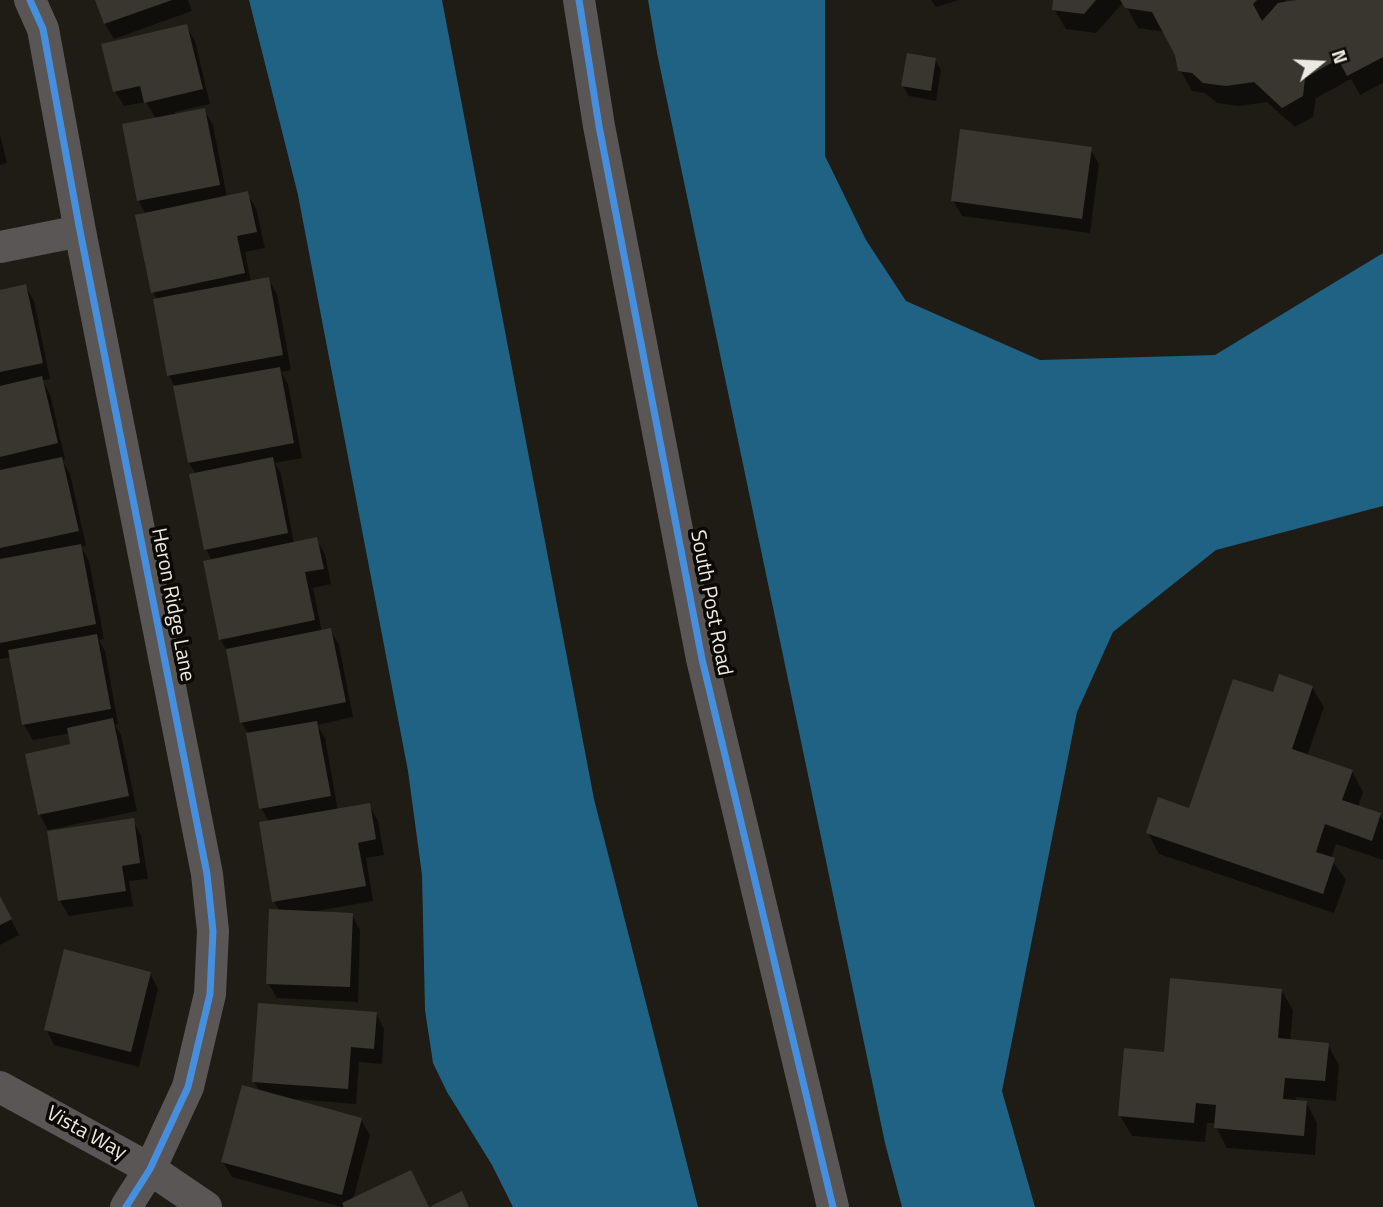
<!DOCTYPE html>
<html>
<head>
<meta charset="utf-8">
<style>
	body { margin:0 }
	#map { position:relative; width:1383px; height:1207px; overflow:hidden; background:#1e1c14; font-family:"Titillium Web",sans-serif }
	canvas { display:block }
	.north { position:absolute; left:1285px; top:28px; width:70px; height:70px; -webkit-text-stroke:5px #0a0904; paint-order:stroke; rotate:72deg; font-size:19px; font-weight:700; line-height:28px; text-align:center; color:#eceae0 }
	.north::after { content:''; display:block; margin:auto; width:24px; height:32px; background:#eceae0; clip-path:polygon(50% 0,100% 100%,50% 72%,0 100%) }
</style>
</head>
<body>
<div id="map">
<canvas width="1383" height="1207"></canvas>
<div class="north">N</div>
</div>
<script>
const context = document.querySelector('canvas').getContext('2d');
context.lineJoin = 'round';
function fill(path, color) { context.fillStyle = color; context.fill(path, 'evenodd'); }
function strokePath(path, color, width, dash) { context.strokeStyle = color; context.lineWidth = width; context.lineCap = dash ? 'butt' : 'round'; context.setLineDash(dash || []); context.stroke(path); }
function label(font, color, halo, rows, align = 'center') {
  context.font = font + ' "Titillium Web",sans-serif'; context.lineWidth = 7; context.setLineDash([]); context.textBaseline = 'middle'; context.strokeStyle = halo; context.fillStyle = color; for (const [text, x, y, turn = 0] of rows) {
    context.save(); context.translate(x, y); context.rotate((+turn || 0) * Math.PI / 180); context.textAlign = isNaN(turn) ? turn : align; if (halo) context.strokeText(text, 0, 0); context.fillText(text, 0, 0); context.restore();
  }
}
fill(new Path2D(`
	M249 0H442L594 799 698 1207H513L492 1165 447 1092 433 1063 425 1010 422 875 408 771 298 195Z
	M648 0H825V156L866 240 906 301 1040 360 1215 355 1383 253V506L1216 550 1113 632 1077 712 1002 1091 1035 1207H902L885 1143 657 53Z`), '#1f6283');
fill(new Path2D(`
	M97 0H188L192 11 114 39 105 24Z
	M931 0H959L936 7Z
	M1055 0H1286L1282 4 1308 0H1383V83L1360 95 1351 79 1316 98 1313 117 1295 127 1267 102 1239 106 1217 103 1205 93 1192 91 1180 70 1177 54 1165 32 1138 28 1124 2 1096 33 1066 29 1054 9Z
	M186 26 195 41 210 104 175 112 176 115 204 110 213 125 227 197 247 193 256 208 265 248 245 252 251 282 268 279 277 294 291 370 281 372 288 384 302 458 275 463 281 474 294 544 316 539 325 554 331 584 313 588 322 632 330 630 339 645 353 717 317 725 325 738 338 811 369 805 378 821 384 855 366 858 373 901 311 912 352 915 360 930 358 1002 277 998 268 983 280 912 274 901 269 822 261 808 249 734 242 723 228 653 220 639 212 561 206 549 196 474 189 463 175 387 169 375 157 299 153 292 146 215 139 201 124 126 156 119 146 102 124 106 115 91Z
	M935 60 941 70 936 101 909 96 903 86Z
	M0 134 7 163 0 165Z
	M1090 149 1099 164 1090 233 962 216 953 200Z
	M25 286 34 301 50 379 42 380 50 394 65 459 62 460 70 474 86 546 81 547 89 561 104 639 99 640 105 651 118 724 115 725 121 735 137 811 48 830 40 815 72 746 70 733 33 740 24 725 11 657 0 659V291Z
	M1312 687 1324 707 1307 756 1352 771 1363 792 1358 807 1380 815 1383 820V860L1336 844 1331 859 1346 880 1334 913 1159 854 1148 833 1190 810 1274 694Z
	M133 820 141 836 148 879 129 881 133 906 69 916 60 901 49 833Z
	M0 898 19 935 0 945Z
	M150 973 158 989 139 1067 54 1045 46 1029Z
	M1281 990 1293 1010 1290 1041 1328 1045 1339 1065 1336 1101 1296 1097 1295 1102H1306L1317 1123 1315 1155 1227 1148 1216 1127V1123H1207L1205 1142 1132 1136 1120 1116 1165 1054Z
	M376 1013 384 1029 382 1064 359 1062 356 1104 294 1099V1101L361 1120 370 1135 353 1200 411 1172 429 1207H342L232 1177 223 1162 260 1092 254 1082Z`), '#0007');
fill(new Path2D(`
	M95 0H172L104 24Z
	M1053 0H1096L1084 14 1052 10Z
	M1120 0H1257L1253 4 1262 21 1278 3 1297 0H1383V57L1347 76 1338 59 1305 78 1303 96 1282 108 1254 82 1226 86 1203 83 1192 73 1178 71 1175 55 1152 12 1125 8Z
	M187 24 203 89 144 103 140 86 113 92 101 44Z
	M907 53 936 58 931 91 901 86Z
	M205 108 220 185 137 201 122 124Z
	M960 129 1092 147 1082 219 951 201Z
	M248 191 257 232 237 236 245 273 151 293 135 215Z
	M269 277 283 355 167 376 153 299Z
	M26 284 43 363 0 372V290Z
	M280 367 294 443 188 463 173 386Z
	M42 376 58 443 0 457V386Z
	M62 457 79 531 0 548V470Z
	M273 457 288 533 204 550 189 474Z
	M317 537 324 569 305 572 315 620 219 640 203 561Z
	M81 544 96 624 0 643V559Z
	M331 628 346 702 240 723 226 649Z
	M97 634 111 709 22 725 8 650Z
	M1279 674 1313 686 1292 749 1353 770 1342 800 1381 813 1372 841 1325 824 1316 852 1335 858 1323 894 1146 833 1158 797 1189 808 1233 679 1273 692Z
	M113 718 129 796 38 815 25 754 70 744 67 728Z
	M317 721 331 796 259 809 246 733Z
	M370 803 376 839 358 843 366 886 272 902 259 822Z
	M134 818 140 863 122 866 126 891 58 901 47 831Z
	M0 896 12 919 0 925Z
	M269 909 353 913 350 987 266 984Z
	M64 949 151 972 131 1052 44 1030Z
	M1170 978 1282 989 1278 1038 1329 1043 1325 1081 1285 1078 1283 1099 1307 1101 1304 1136 1214 1128 1216 1105 1196 1103 1194 1123 1118 1116 1124 1048 1164 1052Z
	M258 1003 377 1012 374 1049 351 1047 348 1089 252 1082Z
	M242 1085 362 1118 342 1195 221 1162Z
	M411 1170 429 1207 462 1191 469 1207H344L342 1203Z`), '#393630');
strokePath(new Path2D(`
	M30 0 43 29 80 231 207 874 213 931 210 994 188 1087 150 1169 126 1207
	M579 0 599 126 702 659 833 1207
	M0 247 80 231
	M0 1087 150 1169 206 1207`), '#595655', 32);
strokePath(new Path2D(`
	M30 0 43 29 80 231 207 874 213 931 210 994 188 1087 150 1169 126 1207
	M579 0 599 126 702 659 833 1207`), '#468fdf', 7);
label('21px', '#eceae0', '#0a0904', [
	["South Post Road",710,603,79],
	["Heron Ridge Lane",172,605,79],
	["Vista Way",86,1134,29]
]);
</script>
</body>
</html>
